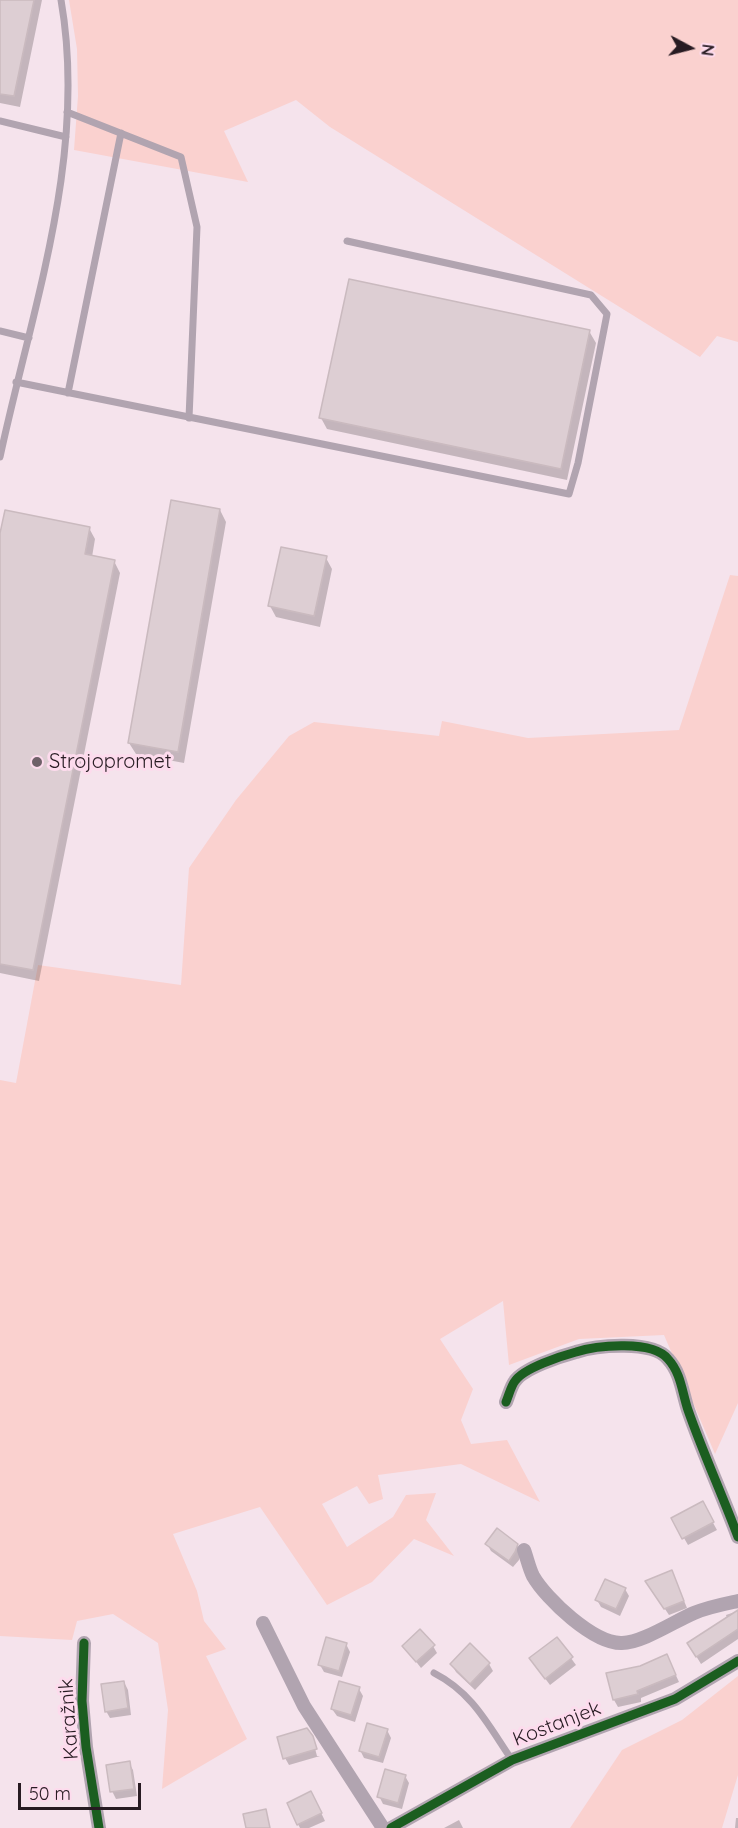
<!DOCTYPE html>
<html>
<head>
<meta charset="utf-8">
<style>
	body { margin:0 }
	#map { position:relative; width:738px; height:1828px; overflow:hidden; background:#f5e3ec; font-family:Quicksand,sans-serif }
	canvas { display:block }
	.north { position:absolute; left:660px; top:18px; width:60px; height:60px; -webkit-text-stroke:4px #fddbed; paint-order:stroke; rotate:97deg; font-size:16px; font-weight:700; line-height:24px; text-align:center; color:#271b22 }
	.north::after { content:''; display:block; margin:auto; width:21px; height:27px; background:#271b22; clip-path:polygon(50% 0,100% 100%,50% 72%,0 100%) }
	.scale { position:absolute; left:18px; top:1783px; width:123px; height:27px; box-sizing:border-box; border:3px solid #271b22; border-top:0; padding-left:8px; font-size:18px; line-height:21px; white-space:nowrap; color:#271b22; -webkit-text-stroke:4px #fddbed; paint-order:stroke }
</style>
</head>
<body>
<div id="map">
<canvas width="738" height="1828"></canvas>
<div class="north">N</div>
<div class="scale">50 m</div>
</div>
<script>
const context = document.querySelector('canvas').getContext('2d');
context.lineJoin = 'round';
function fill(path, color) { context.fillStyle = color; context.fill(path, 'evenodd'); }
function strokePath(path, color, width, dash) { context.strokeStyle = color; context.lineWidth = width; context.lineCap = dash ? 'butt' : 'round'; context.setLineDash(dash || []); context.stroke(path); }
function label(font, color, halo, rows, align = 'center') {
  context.font = font + ' Quicksand,sans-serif'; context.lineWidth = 6; context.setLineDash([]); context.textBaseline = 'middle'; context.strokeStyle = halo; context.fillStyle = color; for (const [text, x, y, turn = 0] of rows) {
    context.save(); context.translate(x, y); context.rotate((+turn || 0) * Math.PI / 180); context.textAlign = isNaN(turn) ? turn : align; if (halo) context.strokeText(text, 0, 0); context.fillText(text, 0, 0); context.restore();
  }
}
fill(new Path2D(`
	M69 0H738V342L717 336 700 357 330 127 296 100 224 131 248 182 74 150 78 96 77 49Z
	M730 575 738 576V1403L715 1454 664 1335 579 1339 509 1365 503 1301 440 1339 473 1389 461 1420 471 1444 507 1440 540 1502 461 1464 378 1475 383 1499 369 1504 357 1486 322 1504 347 1547 393 1517 406 1495 436 1493 426 1520 454 1556 414 1539 372 1582 327 1605 260 1507 173 1534 197 1591 204 1621 226 1649 206 1656 247 1739 162 1789 168 1710 158 1643 113 1614 77 1621 72 1640 0 1636V1080L16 1083 38 965 181 985 189 868 236 800 289 736 314 722 439 736 442 721 528 738 679 730Z
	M738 1676V1775L722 1828H570L622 1750 682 1720Z`), '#fad1cf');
fill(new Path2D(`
	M0 0H42L20 107 0 103Z
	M589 331 596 343 567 480 327 429 321 418Z
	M220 510 226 522 184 763 136 754 129 743Z
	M89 528 95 539 92 557 114 561 120 573 39 981 0 973V541Z
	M326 558 332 569 320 627 276 617 270 606Z
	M702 1503 717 1530 688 1545 673 1519Z
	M487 1544 517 1545 521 1552 519 1560 513 1567 491 1551Z
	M675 1579 687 1608 669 1615 651 1588Z
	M625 1589 629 1596 620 1616 601 1607 597 1600Z
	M738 1611V1639L701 1664 693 1651 727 1618 726 1615Z
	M557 1639 576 1665 550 1685 535 1665Z
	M346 1644 350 1652 342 1677 324 1672 320 1665Z
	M404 1646H433L437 1653 421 1668Z
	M667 1656 679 1682 641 1698V1702L618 1707 614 1700 640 1667Z
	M489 1664 493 1671 475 1690 456 1672 452 1665Z
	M124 1682 128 1690 131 1715 110 1718 106 1711Z
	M359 1689 363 1696 355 1722 337 1716 332 1709Z
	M387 1730 391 1738 383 1763 364 1758 360 1750Z
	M312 1737 317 1756H320L289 1765 285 1758Z
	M129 1763 133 1770 137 1796 116 1799 112 1791Z
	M405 1776 409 1783 402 1809 383 1804 379 1796Z
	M315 1800 325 1821 309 1828H300L298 1824Z
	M736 1818H738V1828H735Z
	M459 1820 463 1828H444Z`), '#0003');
const building = new Path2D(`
	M0 0H34L14 96 0 94Z
	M349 279 590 330 561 469 319 418Z
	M171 500 220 509 178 752 128 743Z
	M5 510 90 527 85 554 115 560 33 970 0 964V533Z
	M281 547 327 556 314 616 268 606Z
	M703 1501 714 1522 682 1539 671 1518Z
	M497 1528 518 1544 515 1552 509 1561 485 1544Z
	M672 1570 684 1601 664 1609 645 1581Z
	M605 1579 626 1588 616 1609 595 1600Z
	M738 1610V1629L696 1657 687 1643Z
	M420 1629 435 1645 416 1662 402 1646Z
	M326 1637 347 1643 339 1671 318 1665Z
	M557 1637 573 1657 545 1679 529 1658Z
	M470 1643 490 1663 470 1684 450 1664Z
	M667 1654 676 1675 637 1691 638 1694 613 1700 606 1673 640 1666Z
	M124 1681 128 1708 105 1712 101 1684Z
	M339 1681 360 1687 351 1715 331 1709Z
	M367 1723 388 1729 379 1757 359 1751Z
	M307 1728 313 1736 317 1749 283 1759 277 1737Z
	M130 1761 134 1789 110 1792 106 1765Z
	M385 1769 406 1775 398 1803 377 1797Z
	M311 1791 322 1813 297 1825 287 1803Z
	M266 1809 270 1828H246L243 1814Z`);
fill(building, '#ddced3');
strokePath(building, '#cababf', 1.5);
strokePath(new Path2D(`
	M67 112 181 157 197 227 189 418
	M0 121 66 137
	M0 331 29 338
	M16 382 569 494 578 463 607 314 591 295 347 241
	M68 393 121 133
	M0 457C32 308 88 154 61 0
	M434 1673C473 1693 488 1725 512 1760`), '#b1a4b0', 7);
strokePath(new Path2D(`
	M506 1402C509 1395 511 1386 515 1381 524 1368 561 1356 576 1352 597 1345 653 1340 668 1359 681 1373 682 1392 688 1410 703 1453 722 1494 738 1537
	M524 1550C527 1558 529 1568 533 1576 546 1599 594 1644 622 1643 642 1643 675 1621 694 1613 708 1607 724 1604 738 1601
	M263 1623 304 1706 383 1828
	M84 1643 82 1701 86 1747 99 1828
	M391 1828 512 1760 675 1699 738 1661`), '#b1a4b0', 14);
strokePath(new Path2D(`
	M506 1402C509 1395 511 1386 515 1381 524 1368 561 1356 576 1352 597 1345 653 1340 668 1359 681 1373 682 1392 688 1410 703 1453 722 1494 738 1537
	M84 1643 82 1701 86 1747 99 1828
	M391 1828 512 1760 675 1699 738 1661`), '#1b5e20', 9);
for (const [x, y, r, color] of [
	[37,762,6,"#6f6169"]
]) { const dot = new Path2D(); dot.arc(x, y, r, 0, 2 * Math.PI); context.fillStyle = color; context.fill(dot); strokePath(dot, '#fddbed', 2); }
label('20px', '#271b22', '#fddbed', [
	["Strojopromet",49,762]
], 'left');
label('20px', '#271b22', '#fddbed', [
	["Karažnik",69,1719,-94],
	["Kostanjek",557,1724,-21]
]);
</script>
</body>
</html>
